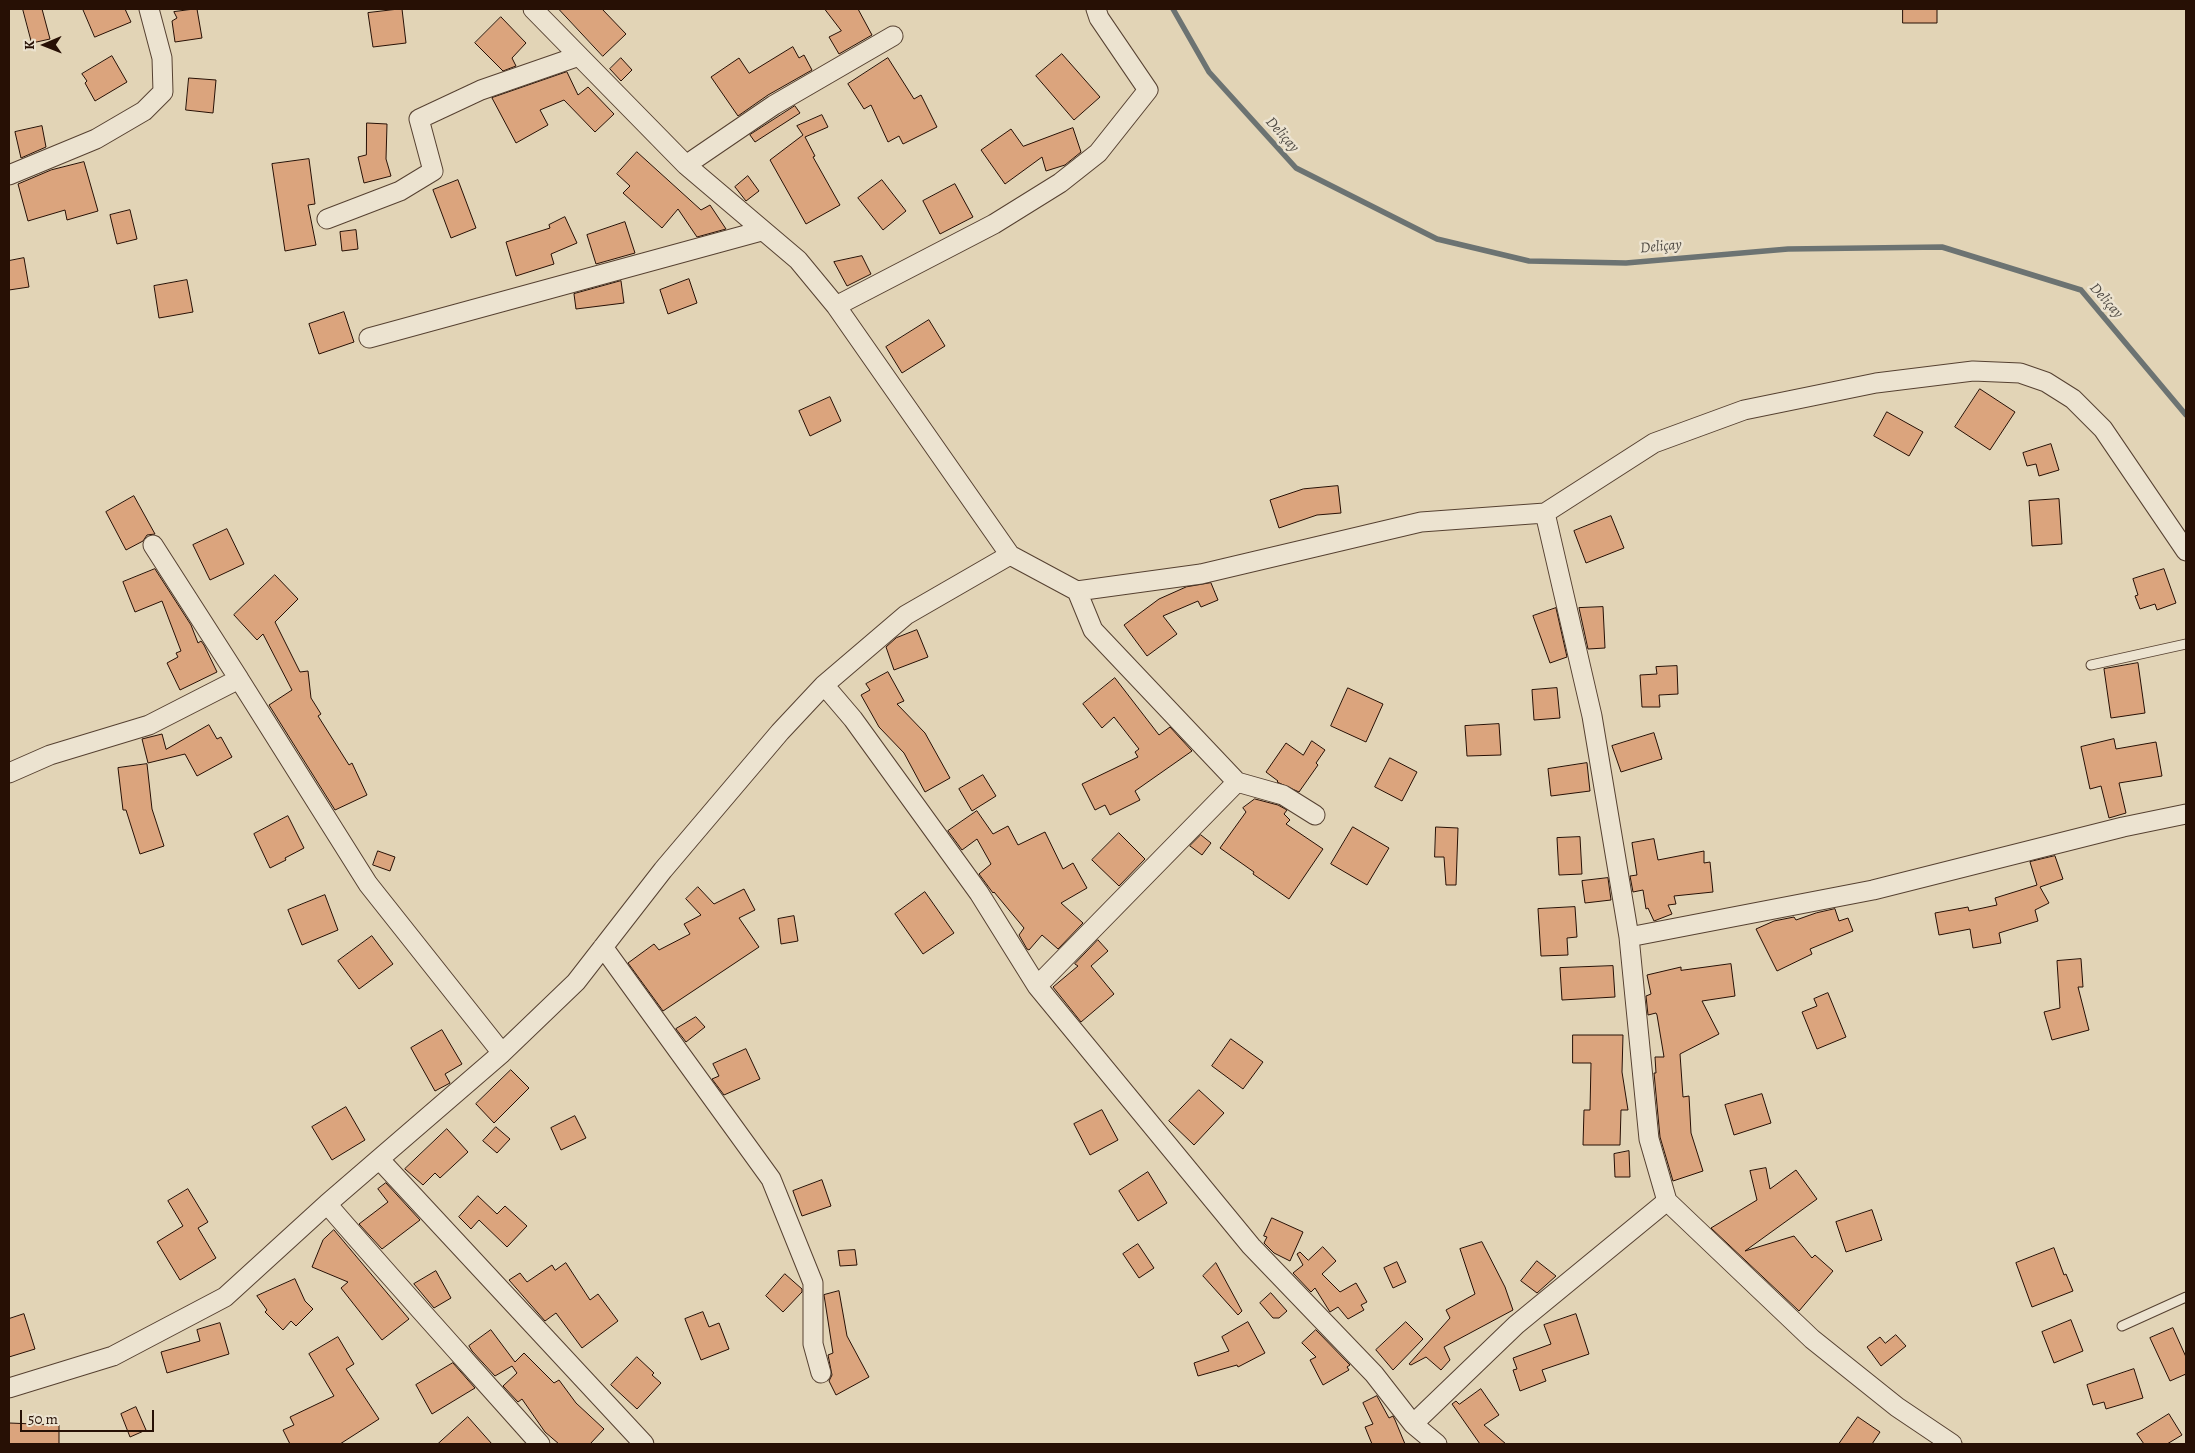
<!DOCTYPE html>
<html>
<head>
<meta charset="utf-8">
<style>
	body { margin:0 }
	#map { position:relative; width:2195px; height:1453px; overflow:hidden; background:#e2d4b6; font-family:Alegreya,serif }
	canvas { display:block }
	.frame { position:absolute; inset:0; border:10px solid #271005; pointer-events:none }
	.north { position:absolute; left:20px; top:20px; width:50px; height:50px; -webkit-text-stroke:4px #ece3d0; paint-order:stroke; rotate:269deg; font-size:14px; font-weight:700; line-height:20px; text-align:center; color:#271005 }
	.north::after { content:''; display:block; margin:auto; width:18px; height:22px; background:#271005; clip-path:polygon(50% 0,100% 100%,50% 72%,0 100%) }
	.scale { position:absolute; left:20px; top:1410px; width:134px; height:22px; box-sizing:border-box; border:2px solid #271005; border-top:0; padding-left:6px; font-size:15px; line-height:18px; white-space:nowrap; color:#271005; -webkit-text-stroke:4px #ece3d0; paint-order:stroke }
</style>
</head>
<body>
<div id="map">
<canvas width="2195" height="1453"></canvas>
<div class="frame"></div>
<div class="north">K</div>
<div class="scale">50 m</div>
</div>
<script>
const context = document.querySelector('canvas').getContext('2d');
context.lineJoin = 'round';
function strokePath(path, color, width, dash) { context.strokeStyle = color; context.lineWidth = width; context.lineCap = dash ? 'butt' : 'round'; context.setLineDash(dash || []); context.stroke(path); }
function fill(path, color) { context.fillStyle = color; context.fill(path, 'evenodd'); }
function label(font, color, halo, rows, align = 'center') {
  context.font = font + ' Alegreya,serif'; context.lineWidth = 5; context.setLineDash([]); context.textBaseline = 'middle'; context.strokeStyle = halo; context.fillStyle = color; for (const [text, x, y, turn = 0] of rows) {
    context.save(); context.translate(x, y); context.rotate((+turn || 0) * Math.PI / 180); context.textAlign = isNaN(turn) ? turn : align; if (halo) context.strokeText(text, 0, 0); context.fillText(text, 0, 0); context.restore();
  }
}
strokePath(new Path2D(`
	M1173 9 1209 72 1296 168 1437 239 1529 261 1626 263 1788 249 1942 247 2081 290 2186 415`), '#6c7372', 5.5);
const building = new Path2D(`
	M23 9H42L50 39 32 43Z
	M83 9H125L131 22 95 37Z
	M197 9 202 38 175 42 172 21 177 18 174 12Z
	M402 9 406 43 373 47 368 13Z
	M559 9H602L626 34 603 56Z
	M825 9H858L872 35 839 54 829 37 841 31Z
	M1903 9H1937V23H1903Z
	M501 17 526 43 512 58 516 66 503 71 475 43Z
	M793 47 799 58 804 55 812 70 768 95 738 116 711 77 739 58 749 73Z
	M1062 54 1100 97 1074 120 1036 76Z
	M112 56 127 82 95 101 85 83 87 81 82 74Z
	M621 58 632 70 621 81 610 69Z
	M888 58 914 99 921 95 937 127 903 144 899 136 888 142 871 105 864 109 848 84Z
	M567 72 578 95 588 87 614 114 595 132 564 100 540 110 548 125 516 143 492 98Z
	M189 78 216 80 213 113 186 110Z
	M795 106 800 113 755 142 750 135Z
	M822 115 828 127 805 137 815 156 813 157 840 205 806 224 770 160 803 135 797 126Z
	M367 123 387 124 386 159 391 176 364 183 358 157 366 155Z
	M42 126 46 147 21 158 15 132Z
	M1073 128 1081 152 1065 165 1046 171 1042 157 1005 184 981 150 1011 129 1023 146Z
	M637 152 701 210 710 205 726 229 697 237 678 209 662 228 623 193 630 186 617 174Z
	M309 159 315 204 308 205 316 245 285 251 272 164Z
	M84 162 98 211 67 220 65 210 28 221 18 184 51 170Z
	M748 176 759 191 746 201 735 187Z
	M458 180 476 228 451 238 433 190Z
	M882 180 906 211 883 230 858 198Z
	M955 184 973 217 940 234 923 201Z
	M130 210 137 239 117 244 110 215Z
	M565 217 577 243 551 254 554 264 516 276 506 242 550 228 549 225Z
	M625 222 635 253 596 264 587 235Z
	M356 230 358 249 342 251 340 232Z
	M862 256 871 274 847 286 834 262Z
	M24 258 29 287 9 290V261Z
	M689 279 697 303 668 314 660 290Z
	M187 280 193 312 159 318 154 286Z
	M621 281 624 303 576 309 574 294Z
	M344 312 354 342 319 354 309 324Z
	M929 320 945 346 902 373 886 347Z
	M1980 389 2015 412 1990 450 1955 427Z
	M830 397 841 421 810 436 799 411Z
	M1887 412 1923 432 1909 456 1874 436Z
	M2051 444 2059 470 2039 476 2036 464 2027 466 2023 453Z
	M1338 486 1341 513 1317 515 1279 528 1270 500 1303 489Z
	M134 496 155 534 147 535 143 541 126 550 106 512Z
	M2059 499 2062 544 2032 546 2029 501Z
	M1611 516 1624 548 1586 563 1574 531Z
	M227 529 244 564 210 580 193 545Z
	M155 569 191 625 198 643 201 641 204 645 217 672 180 690 167 663 178 657 176 653 181 651 162 601 135 612 123 582Z
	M2164 569 2176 603 2157 610 2155 604 2140 609 2135 596 2138 595 2133 579Z
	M275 575 298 599 275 622 300 672 308 671 311 698 321 714 318 716 349 765 352 763 367 795 335 810 269 705 292 690 263 634 257 640 234 615Z
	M1211 583 1218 600 1201 607 1198 601 1163 616 1177 634 1147 656 1124 625 1159 599 1186 587Z
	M1603 607 1605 648 1588 649 1579 608Z
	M1556 608 1567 657 1550 663 1533 616Z
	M917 630 928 657 894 670 886 647 896 638Z
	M2138 663 2145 713 2111 718 2104 669Z
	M1677 666 1678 694 1659 695 1660 707H1642L1640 675 1657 674 1656 667Z
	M888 672 904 701 897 704 925 733 950 778 925 792 904 753 879 727 861 695 870 690 866 684Z
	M1115 678 1159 735 1170 727 1192 751 1135 791 1140 800 1110 815 1105 805 1095 810 1082 784 1138 757 1135 752 1139 749 1114 717 1102 728 1083 704Z
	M1348 688 1383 704 1366 742 1331 726Z
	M1557 688 1560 718 1534 720 1532 690Z
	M1499 724 1501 755 1467 756 1465 726Z
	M209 725 217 739 221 737 232 757 197 776 185 754 148 763 142 739 162 734 166 749Z
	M1654 733 1662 759 1621 772 1612 746Z
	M2114 739 2116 749 2156 742 2162 776 2119 783 2126 813 2109 818 2101 786 2090 789 2081 747Z
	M1312 741 1325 750 1316 763 1318 765 1299 792 1277 782 1278 781 1266 772 1286 743 1303 755Z
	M1390 758 1417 772 1402 801 1375 787Z
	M1587 763 1590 791 1551 796 1548 769Z
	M147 764 152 809 164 846 140 854 126 810H123L118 768Z
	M983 775 996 796 972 811 959 789Z
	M1255 799 1278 805 1287 810 1284 814 1290 820 1286 824 1323 849 1289 899 1253 874 1254 872 1220 848 1246 812 1243 808Z
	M977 811 993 834 1008 826 1018 845 1045 832 1063 869 1073 863 1087 888 1061 903 1083 923 1058 949 1042 935 1029 950 1027 949 1019 935 1024 928 994 892 993 893 979 874 991 864 977 839 962 850 948 831Z
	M288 816 304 848 285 858 286 860 270 868 254 834Z
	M1353 827 1389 848 1367 885 1331 864Z
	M1436 827 1458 828 1456 885H1446L1444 857H1435Z
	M1119 833 1145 859 1119 886 1092 860Z
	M1201 835 1211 843 1202 855 1190 846Z
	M1580 837 1582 874 1559 875 1557 838Z
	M1654 839 1658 860 1704 851V863L1710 862 1713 892 1674 896 1676 904 1668 905 1672 914 1654 921 1648 908 1646 909 1643 890 1633 892 1630 876 1637 875 1632 843Z
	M378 851 395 857 390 871 373 865Z
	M2055 856 2063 879 2040 887 2049 903 2035 910 2038 921 1999 933 2001 943 1973 948 1970 929 1939 935 1935 913 1968 907 1969 911 1997 905 1995 898 2037 885 2030 862Z
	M1608 878 1611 900 1585 903 1582 881Z
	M698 887 714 904 744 889 755 910 739 918 759 947 663 1011 628 963 654 944 659 950 690 934 684 924 701 915 686 899Z
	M925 892 954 933 923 954 895 914Z
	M325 895 338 930 302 945 288 910Z
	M1575 907 1577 937 1567 938 1568 955 1541 956 1538 909Z
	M1835 909 1839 921 1848 918 1853 931 1810 949 1812 954 1777 971 1756 929 1774 921 1794 917 1796 920 1816 913Z
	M794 916 798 941 781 944 778 919Z
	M372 936 393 964 359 989 338 961Z
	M1098 940 1108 951 1091 966 1114 994 1081 1022 1053 987 1078 966 1075 964Z
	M2081 959 2083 987H2078L2089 1030 2052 1040 2044 1012 2060 1008 2057 961Z
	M1731 964 1735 996 1702 1001 1719 1034 1680 1054 1683 1097 1689 1096 1691 1133 1703 1171 1673 1181 1660 1137 1654 1073H1656L1655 1057H1664L1657 1015 1656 1013 1648 1015 1646 996 1651 994 1647 975 1681 967V970Z
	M1613 966 1615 997 1562 1000 1560 968Z
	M1828 993 1846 1037 1817 1049 1802 1012 1817 1006 1814 999Z
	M696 1017 705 1027 686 1042 676 1029Z
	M442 1030 462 1064 445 1074 450 1083 435 1091 411 1048Z
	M1573 1035H1623L1622 1072 1628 1110H1621L1620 1145H1583L1584 1110H1590L1591 1063H1573Z
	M1231 1039 1263 1062 1243 1089 1212 1066Z
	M746 1049 760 1079 724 1095 712 1079 719 1076 713 1064Z
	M511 1070 529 1088 494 1123 476 1104Z
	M1199 1090 1224 1113 1194 1145 1169 1121Z
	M1762 1094 1771 1123 1734 1135 1725 1105Z
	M346 1107 365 1140 332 1160 312 1127Z
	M1102 1110 1118 1140 1090 1155 1074 1124Z
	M575 1116 586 1138 561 1150 551 1128Z
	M496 1127 510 1139 497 1153 483 1141Z
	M447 1129 468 1152 440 1178 435 1173 423 1185 405 1169Z
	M1629 1151 1630 1177H1615L1614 1154Z
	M1766 1168 1770 1189 1796 1170 1817 1199 1745 1251 1794 1236 1812 1258 1815 1255 1833 1271 1799 1311 1711 1228 1757 1200 1750 1171Z
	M1148 1172 1167 1203 1138 1221 1119 1191Z
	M822 1180 831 1206 802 1216 793 1191Z
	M386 1183 420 1220 382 1249 359 1224 388 1202 378 1189Z
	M188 1189 208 1222 198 1228 216 1258 180 1280 157 1242 183 1226 168 1201Z
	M478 1196 497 1214 505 1206 527 1226 507 1247 479 1220 471 1229 459 1217Z
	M1872 1210 1882 1240 1846 1252 1836 1222Z
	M1272 1218 1303 1232 1290 1261 1274 1253 1264 1243 1267 1237 1264 1236Z
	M334 1230 409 1319 382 1340 341 1288 348 1282 312 1267 323 1240Z
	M1482 1242 1505 1287 1513 1310 1444 1347 1450 1360 1441 1370 1426 1357 1411 1365 1409 1364 1450 1318 1446 1310 1475 1294 1460 1249Z
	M1138 1244 1154 1268 1139 1278 1123 1254Z
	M1323 1247 1336 1261 1322 1274 1340 1292 1356 1283 1367 1302 1361 1305 1364 1310 1348 1319 1338 1307 1330 1312 1315 1288 1311 1292 1293 1273 1303 1265 1297 1254 1300 1252 1308 1260Z
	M2054 1248 2064 1275 2066 1274 2073 1291 2032 1307 2016 1263Z
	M855 1250 857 1265 840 1266 838 1251Z
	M1537 1261 1556 1276 1537 1293 1521 1281Z
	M1397 1262 1406 1282 1393 1288 1384 1268Z
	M566 1263 590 1300 598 1294 618 1321 582 1348 556 1313 545 1321 509 1280 520 1273 527 1282 552 1265 555 1270Z
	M1216 1263 1242 1311 1238 1315 1203 1276Z
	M436 1271 451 1298 434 1308 414 1284Z
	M785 1274 802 1289V1292L783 1312 766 1296Z
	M295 1279 305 1301 313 1309 296 1326 291 1321 283 1330 265 1312 267 1310 257 1296Z
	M839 1291 847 1336 869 1377 836 1395 829 1381 832 1375 828 1355 833 1353 824 1295Z
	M1271 1293 1287 1311 1279 1318H1273L1260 1303Z
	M703 1312 709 1327 719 1323 729 1349 701 1360 685 1319Z
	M24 1314 35 1349 9 1357V1319Z
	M1576 1314 1589 1354 1542 1370 1546 1381 1520 1391 1513 1370 1517 1369 1513 1358 1551 1344 1544 1325Z
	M2071 1320 2083 1351 2054 1363 2042 1332Z
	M1248 1322 1265 1353 1238 1367 1237 1365 1198 1376 1194 1363 1229 1351 1222 1337Z
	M1406 1322 1423 1339 1393 1370 1376 1350Z
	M220 1323 229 1354 167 1373 161 1352 200 1341 197 1330Z
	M2173 1328 2186 1357V1374L2170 1381 2150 1338Z
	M491 1330 515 1362 524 1353 554 1383 559 1380 576 1403 604 1429 590 1444H559L545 1432 522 1399 518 1402 503 1386 517 1373 512 1366 495 1376 472 1351 469 1346Z
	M1316 1330 1350 1365 1347 1367 1349 1370 1323 1385 1310 1360 1316 1357 1302 1343Z
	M1896 1335 1906 1346 1881 1366 1867 1347 1880 1337 1885 1343Z
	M338 1337 354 1364 346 1369 379 1419 340 1444H290L283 1430 294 1425 290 1417 334 1396 309 1354Z
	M637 1357 654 1373 652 1375 661 1383 637 1409 611 1385Z
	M453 1363 475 1388 432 1414 416 1385Z
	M2134 1369 2143 1398 2106 1409 2104 1402 2093 1405 2087 1385Z
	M1481 1389 1499 1415 1484 1425 1506 1444H1480L1452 1404 1456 1401 1459 1404Z
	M1377 1396 1389 1418 1393 1416 1395 1420 1405 1444H1372L1365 1427 1373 1424 1363 1403Z
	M136 1407 146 1430 130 1437 121 1414Z
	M2169 1414 2182 1435 2167 1444H2144L2137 1434Z
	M468 1417 492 1444H438Z
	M1858 1417 1880 1432 1872 1444H1839Z
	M9 1423 59 1425V1444H9Z`);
fill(building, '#dba47d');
strokePath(building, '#271005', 1);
const service = new Path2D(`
	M2091 665 2186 644
	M2122 1326 2186 1297`);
const minor = new Path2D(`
	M533 9 686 165 798 260 836 306 1010 555 1077 591 1093 630 1237 782 1283 795 1315 815
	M686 165 774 105 893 36
	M9 175 96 139 144 111 163 92 162 58 149 9
	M327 219 400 191 433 171 419 119 481 90 579 56
	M836 306 994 224 1060 183 1098 153 1148 90 1099 18 1096 9
	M369 338 761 231
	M1545 513 1592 716 1629 937 1649 1139 1667 1201 1812 1339 1897 1407 1952 1444
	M153 545 239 679
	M1077 591 1201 574 1421 522 1545 513 1654 443 1744 410 1876 383 1973 371 2020 373 2046 382 2073 399 2103 429 2186 551
	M824 685 853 719 979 893 1037 986 1251 1246 1374 1374 1413 1424 1437 1444
	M9 773 50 755 149 725 239 679 368 884 502 1053
	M1629 937 1873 890 2123 827 2186 814
	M603 947 771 1179 813 1283V1344L821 1373
	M1037 986 1237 782
	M379 1159 644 1444
	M327 1204C397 1285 469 1364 540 1444
	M9 1388 113 1356 225 1297 327 1204 502 1053 576 982 663 870 780 732 824 685 906 615 1010 555
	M1413 1424 1516 1325 1667 1201`);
strokePath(service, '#564131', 11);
strokePath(minor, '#564131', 21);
strokePath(service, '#ece3d0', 9);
strokePath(minor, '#ece3d0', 19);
label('italic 15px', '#4f4a44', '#ece3d0', [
	["Deliçay",1282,135,48],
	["Deliçay",1661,247,-5],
	["Deliçay",2106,301,48]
]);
</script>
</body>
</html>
